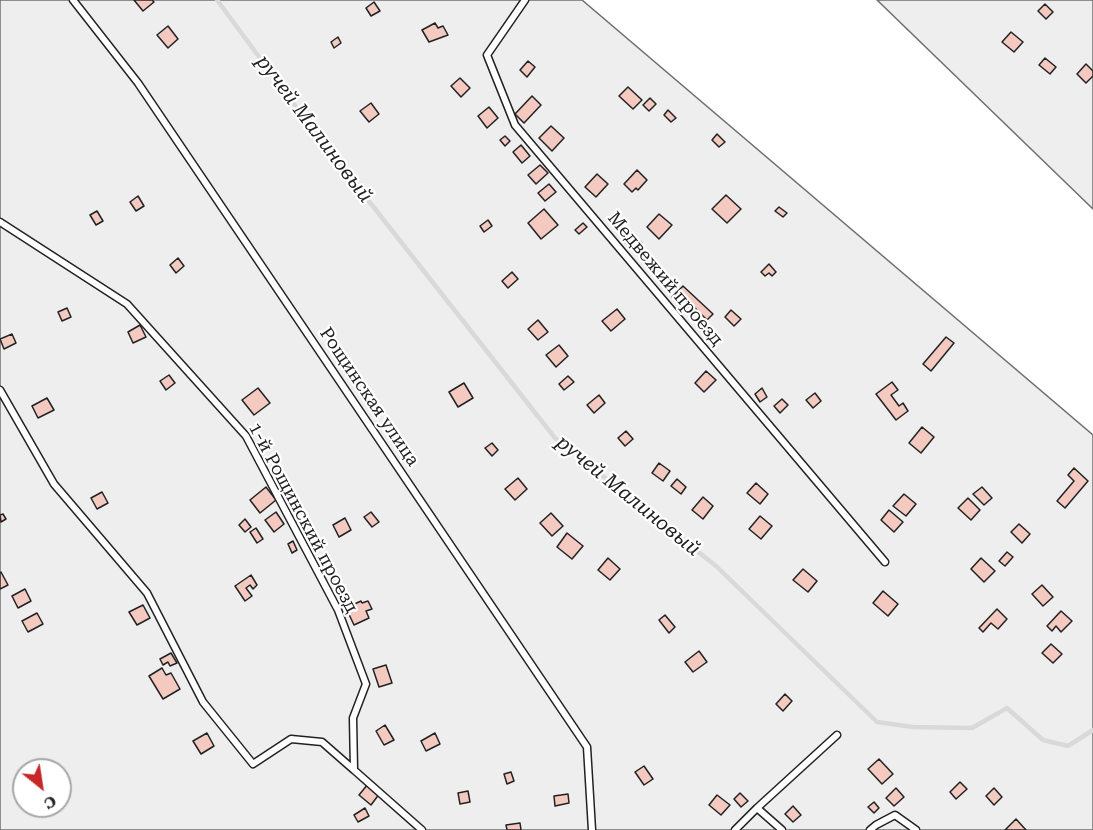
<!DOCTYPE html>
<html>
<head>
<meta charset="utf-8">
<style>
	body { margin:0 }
	#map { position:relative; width:1093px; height:830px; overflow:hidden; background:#fff; font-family:"Roboto Serif",serif }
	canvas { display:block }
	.north { position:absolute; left:12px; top:758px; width:60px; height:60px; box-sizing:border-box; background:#fff; border:2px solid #a7a7a7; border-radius:50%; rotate:150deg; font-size:16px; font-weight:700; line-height:24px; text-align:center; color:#222 }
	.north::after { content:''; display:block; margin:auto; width:21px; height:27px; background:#c62828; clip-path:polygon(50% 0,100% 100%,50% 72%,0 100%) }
</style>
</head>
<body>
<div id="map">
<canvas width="1093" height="830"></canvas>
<div class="north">С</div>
</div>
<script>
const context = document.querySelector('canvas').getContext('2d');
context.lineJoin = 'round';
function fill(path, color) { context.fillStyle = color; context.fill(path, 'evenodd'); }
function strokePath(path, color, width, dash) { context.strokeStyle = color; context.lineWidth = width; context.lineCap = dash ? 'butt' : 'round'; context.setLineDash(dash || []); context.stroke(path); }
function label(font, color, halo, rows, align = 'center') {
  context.font = font + ' "Roboto Serif",serif'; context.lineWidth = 4.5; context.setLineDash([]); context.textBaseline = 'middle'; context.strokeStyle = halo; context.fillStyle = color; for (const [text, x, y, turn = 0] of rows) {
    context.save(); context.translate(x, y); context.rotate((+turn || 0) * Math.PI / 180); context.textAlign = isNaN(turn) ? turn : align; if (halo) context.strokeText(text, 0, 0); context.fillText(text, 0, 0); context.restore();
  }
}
const green = new Path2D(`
	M0 0H582L1093 435V830H0ZM24 770H60V806H24Z
	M877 0H1093V209Z`);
fill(green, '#eee');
strokePath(green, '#6f6f6f', 1.5);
strokePath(new Path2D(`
	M217 0 313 130 555 438 716 566 877 722 913 727 972 728 1007 708 1043 740 1068 746 1093 730`), '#d9d9d9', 4.5);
const building = new Path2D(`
	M134 0H152L154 2 143 11Z
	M374 2 380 11 371 16 366 8Z
	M1045 4 1053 12 1046 19 1038 11Z
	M435 23 438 28 443 26 448 35 429 42 422 30Z
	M168 26 178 39 168 48 157 35Z
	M1011 32 1023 42 1014 52 1002 42Z
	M338 37 341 43 334 48 331 42Z
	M1045 58 1056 67 1050 74 1039 65Z
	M528 61 535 67 527 77 520 70Z
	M1086 64 1093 71V76L1086 83 1077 74Z
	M460 78 470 88 461 97 451 86Z
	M628 87 642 100 633 109 619 96Z
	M532 96 541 105 524 123 515 114Z
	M650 98 656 104 649 111 643 105Z
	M371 103 379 114 369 122 360 111Z
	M489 107 498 118 487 128 478 116Z
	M668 110 676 118 671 122 664 115Z
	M551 126 564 138 552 151 539 138Z
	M717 134 725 142 719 147 712 140Z
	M505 136 510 141 505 146 500 140Z
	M521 145 530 156 522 163 513 152Z
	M540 165 548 173 536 184 528 175Z
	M637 170 647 180 638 190 636 188 632 192 624 184Z
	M597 174 608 184 596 197 585 187Z
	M549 184 556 192 545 201 538 193Z
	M726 195 741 209 727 223 712 209Z
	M138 196 144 206 136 211 130 202Z
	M779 207 787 213 783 217 775 211Z
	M544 209 558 225 541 239 528 223Z
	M97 211 103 221 96 225 90 215Z
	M659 214 672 225 659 239 647 227Z
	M488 220 492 226 484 232 480 226Z
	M583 223 587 227 579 234 575 230Z
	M631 232 642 243 634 251 623 240Z
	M178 258 184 266 176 273 170 265Z
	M769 264 776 272 772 276 769 273 765 276 761 272Z
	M512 272 518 279 508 288 502 281Z
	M683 286 713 314 707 320 695 308 690 314 672 297Z
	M67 308 71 317 62 321 58 312Z
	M617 309 625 319 611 331 602 321Z
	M731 310 741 319 734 326 725 317Z
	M538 320 548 332 538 340 528 329Z
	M140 325 146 337 133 343 128 332Z
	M12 334 16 343 4 349 0 339Z
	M946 337 954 343 931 371 923 364Z
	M559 345 568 356 556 367 546 355Z
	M706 371 716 380 704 392 695 383Z
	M169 375 175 383 166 390 160 381Z
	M568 376 574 382 564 390 559 384Z
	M892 382 898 390 891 395 899 406 903 403 908 411 896 420 876 394Z
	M464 383 473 398 458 407 449 392Z
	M258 388 270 403 254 415 242 400Z
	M762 388 767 397 760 402 755 394Z
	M815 393 821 401 813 408 806 400Z
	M599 395 605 403 594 413 587 405Z
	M47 398 54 410 38 418 32 406Z
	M782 399 788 405 780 413 774 406Z
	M922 427 934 437 921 453 909 443Z
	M626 431 633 439 625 446 618 438Z
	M492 443 498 450 492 456 485 448Z
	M659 463 670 471 663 481 652 473Z
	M1074 468 1088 481 1065 508 1057 501 1074 481 1068 475Z
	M518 478 527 489 515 500 505 489Z
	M677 479 686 487 681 494 671 486Z
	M756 483 768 494 760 504 747 493Z
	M266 487 276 500 260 513 250 500Z
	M982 487 992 498 984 505 973 494Z
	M102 492 108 503 97 509 91 498Z
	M904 494 916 504 906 516 893 506Z
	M703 497 713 506 703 519 692 510Z
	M968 498 980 510 971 520 958 508Z
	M889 510 903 522 894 532 881 520Z
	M276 512 284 524 274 532 265 520Z
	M371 512 379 522 372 527 364 517Z
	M551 513 563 526 552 536 540 523Z
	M3 514 6 519 1 522 0 515Z
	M760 516 772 526 761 539 749 529Z
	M345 518 351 530 339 537 333 525Z
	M245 519 251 527 245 532 239 525Z
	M1019 524 1030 534 1022 543 1011 532Z
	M256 528 263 539 257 543 250 532Z
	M567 533 583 546 572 559 557 547Z
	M293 541 297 550 292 553 288 544Z
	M1007 552 1013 557 1005 566 999 561Z
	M608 558 620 569 610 580 598 570Z
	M981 558 995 571 984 582 971 569Z
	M803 569 817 581 808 592 793 580Z
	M1 572 8 585 0 589V573Z
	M251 575 257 585 253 589 250 585 246 588 252 596 245 601 235 586Z
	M1042 585 1053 597 1043 606 1032 594Z
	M25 589 31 601 18 608 12 596Z
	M883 591 898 604 888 616 873 603Z
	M361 601 362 603 368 601 372 609 366 611 369 618 354 625 346 608Z
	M143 605 150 618 137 625 129 612Z
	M997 609 1007 619 998 629 991 623 983 632 979 628Z
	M1061 611 1072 621 1061 632 1056 626 1052 631 1047 626Z
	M37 613 43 624 28 632 22 621Z
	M665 615 675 627 669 633 659 620Z
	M1051 644 1062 654 1053 663 1042 653Z
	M699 651 707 662 693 672 685 662Z
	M171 653 177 663 170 666 168 662 163 665 160 659Z
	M386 665 392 683 379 687 373 669Z
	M162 668 166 675 171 673 180 689 163 699 149 676Z
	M785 694 792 701 783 711 776 704Z
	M385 725 394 740 384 745 376 731Z
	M207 733 214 746 201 754 193 741Z
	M435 733 440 744 426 751 421 741Z
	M879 759 893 774 882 784 868 769Z
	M644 766 653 779 644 785 635 772Z
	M511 772 514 781 507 784 504 774Z
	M960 782 967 789 956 799 950 792Z
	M368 784 380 793 371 805 359 795Z
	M896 788 904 797 894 806 886 798Z
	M994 788 1002 797 994 805 986 796Z
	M468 791 470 802 460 804 458 793Z
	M740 793 748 801 741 807 734 799Z
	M568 794 569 803 555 806 554 796Z
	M717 795 730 805 721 815 709 805Z
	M874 802 879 808 874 813 868 807Z
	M793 806 801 815 793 822 785 814Z
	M365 808 369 816 358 822 354 815Z
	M1016 819 1026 830H1005Z
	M520 823 521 830H507L506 825Z`);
fill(building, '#f3c9c0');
strokePath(building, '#222', 1.5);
const service = new Path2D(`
	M73 0 138 83 587 747 592 830
	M525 0 487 55 515 125 885 562
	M0 222 127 304 246 436 338 610 366 684 353 718 354 770 422 830
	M0 390 54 484 147 593 203 702 253 764 291 739 322 742 354 770
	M757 808 837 735
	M735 830 757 808 782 830
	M870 830 876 825 895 815 916 830`);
strokePath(service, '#222', 9);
strokePath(service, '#fff', 6);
label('18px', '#222', '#fff', [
	["Медвежий проезд",665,279,50],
	["Рощинская улица",369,397,56],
	["1-й Рощинский проезд",303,518,62]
]);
label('italic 20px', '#222', '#fff', [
	["ручей Малиновый",314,129,53],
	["ручей Малиновый",628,496,39]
]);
</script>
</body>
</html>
